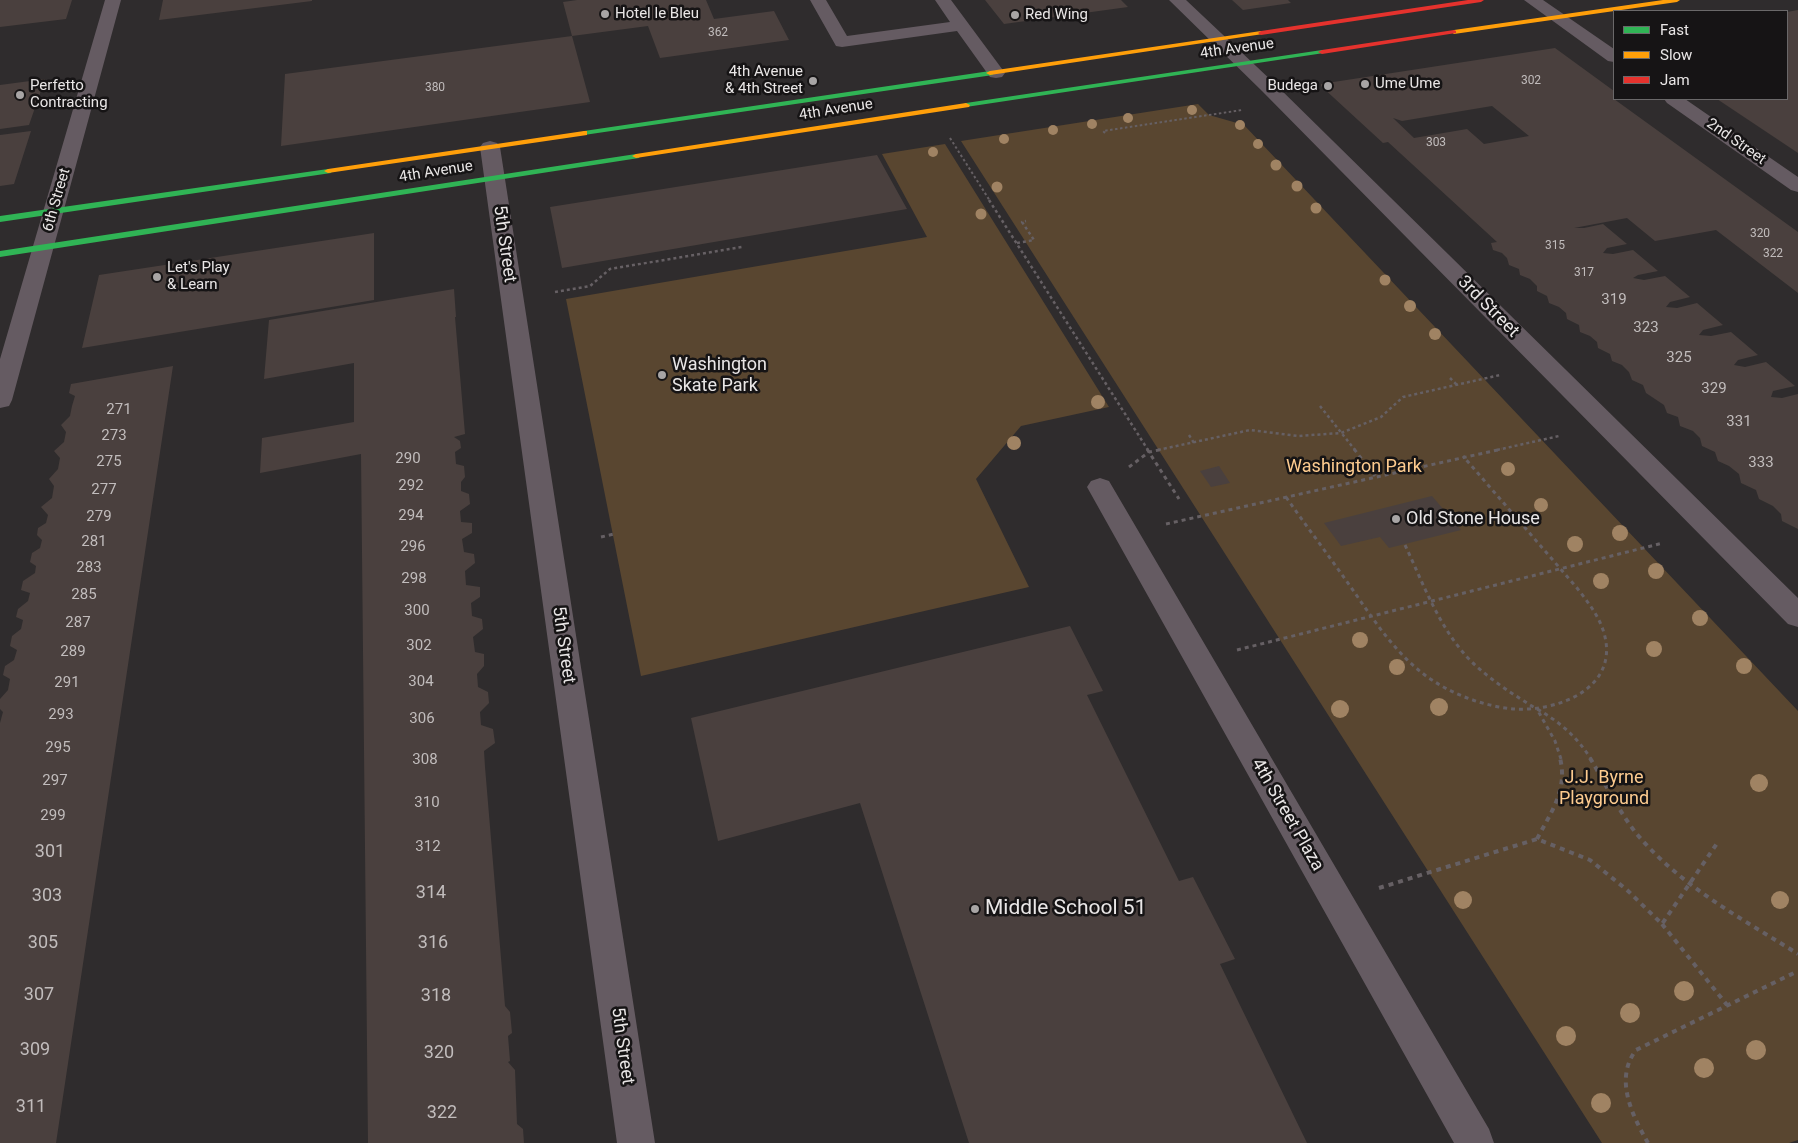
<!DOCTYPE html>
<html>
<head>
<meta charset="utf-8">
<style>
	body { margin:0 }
	#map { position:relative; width:1798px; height:1143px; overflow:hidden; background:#2f2c2d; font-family:Roboto,sans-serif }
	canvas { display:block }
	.legend { position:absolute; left:1613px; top:10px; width:175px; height:90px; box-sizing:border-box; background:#161415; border:1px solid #6a6869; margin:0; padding:6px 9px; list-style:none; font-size:15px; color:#e9e6e6 }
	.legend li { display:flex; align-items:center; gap:10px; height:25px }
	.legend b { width:25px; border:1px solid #6a6869 }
</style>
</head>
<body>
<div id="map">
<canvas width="1798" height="1143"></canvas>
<ul class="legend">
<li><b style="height:6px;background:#30b455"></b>Fast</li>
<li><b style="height:6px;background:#ff9f0a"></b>Slow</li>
<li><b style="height:6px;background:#e5322d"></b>Jam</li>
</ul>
</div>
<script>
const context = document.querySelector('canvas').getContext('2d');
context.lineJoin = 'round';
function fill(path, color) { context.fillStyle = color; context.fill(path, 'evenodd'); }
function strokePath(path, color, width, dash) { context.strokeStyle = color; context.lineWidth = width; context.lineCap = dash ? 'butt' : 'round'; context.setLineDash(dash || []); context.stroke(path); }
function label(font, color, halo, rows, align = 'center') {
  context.font = font + ' Roboto,sans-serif'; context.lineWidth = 5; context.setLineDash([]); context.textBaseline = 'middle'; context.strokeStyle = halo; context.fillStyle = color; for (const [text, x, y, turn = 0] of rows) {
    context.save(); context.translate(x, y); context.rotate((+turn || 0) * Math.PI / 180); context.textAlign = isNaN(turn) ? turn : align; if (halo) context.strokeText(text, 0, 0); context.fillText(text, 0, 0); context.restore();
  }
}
fill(new Path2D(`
	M1198 104 1209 115 1244 125 1798 711V1140L1789 1143H1602L961 141Z
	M945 144 1109 407 1021 426 976 479 1029 587 641 676 566 299 927 237 882 154Z`), '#594630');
fill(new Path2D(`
	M0 0H72L66 19 0 27Z
	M163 0H312V1L159 20Z
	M577 0H706L714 19 774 11 789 40 660 58 648 26 572 36 563 2Z
	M985 0H1121L1128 7 1004 24Z
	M1232 0H1288L1291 3 1243 10Z
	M1798 10V153L1717 99H1787V12Z
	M572 36 590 102 281 146 285 74Z
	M1555 48 1614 91V99L1798 232V293L1716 230 1655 241 1627 218 1574 228H1584L1603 224 1627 244 1607 248 1603 253 1613 254 1633 250 1658 271 1638 275 1633 278 1644 280 1665 276 1690 297 1670 302 1666 307 1677 308 1697 303 1723 325 1703 330 1699 335 1711 336 1731 332 1758 355 1738 360 1734 365 1745 367 1766 362 1795 386 1773 391 1771 397 1782 398 1798 394V529L1782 521 1781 514 1773 506 1759 499 1756 490 1741 483 1739 474 1729 466 1718 461 1715 452 1702 446 1700 438 1693 431 1680 426 1678 417 1667 413 1664 405 1646 393 1643 385 1632 380 1629 372 1622 365 1612 361 1610 354 1598 348 1597 342 1590 336 1580 332 1579 325 1567 319 1566 313 1559 307 1549 303 1547 296 1537 291V286L1530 279 1520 275 1519 269 1509 265 1507 258 1502 253 1493 250 1491 243 1497 242 1388 142 1383 143 1321 86V84L1327 83ZM1492 106 1529 136 1484 144 1467 129 1414 138 1393 118 1402 121Z
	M45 79 29 125 0 129V85Z
	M31 131 14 184 0 186V135Z
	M877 155 907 209 562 268 550 207Z
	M374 233V300L82 348 99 275Z
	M454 289 456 317H455L465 434 454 437 460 441 461 448 455 452 456 464 464 466 465 477 461 482V491L469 494 470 504 460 511 461 522 472 523V533L462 539 464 552 474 554 475 563 465 571 466 585 480 587V597L471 603 472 616 482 619 483 629 473 637 475 652 484 654V666L477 674 478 687 488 692 489 703 480 712 481 725 493 729 495 743 484 751 485 767 505 1006 510 1012 512 1033 508 1036 510 1061 508 1062 515 1070 517 1124 523 1129 524 1143H368L361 454 260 473 262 438 354 422V363L264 379 269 320Z
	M173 366 56 1143H0V723L3 712 0 709V699L8 690 10 679 3 675 5 666 14 660 17 650 10 646 12 636 21 629 23 620 16 617 18 609 28 601 30 593 21 590 23 581 35 573 36 566 30 562 32 553 40 548 42 540 37 535 38 528 46 523 48 515 41 507 52 498 54 486 49 479 58 469 60 458 54 451 64 442 66 432 61 425 70 416 72 406 75 396 69 393 71 384Z
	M1219 466 1230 483 1211 487 1200 471Z
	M1432 496 1461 530 1389 548 1380 537 1341 546 1324 523Z
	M1070 626 1103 691 1087 695 1179 881 1193 877 1235 959 1220 964 1307 1143H969L860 803 718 841 691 718Z`), '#4a403e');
strokePath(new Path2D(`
	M1105 133 1103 131 1242 110
	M950 138 990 201`), '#666064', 2, [2.5, 2.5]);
strokePath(new Path2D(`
	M989 200 1148 450
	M1017 243 1034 240 1022 222 1026 221
	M555 292 590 286 610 269 742 247
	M1450 378 1457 385
	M1320 406 1355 450
	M1189 435 1194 443
	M1158 450 1250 430 1298 436 1341 433 1381 417 1403 397 1500 375
	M1497 450 1559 436`), '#666064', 2.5, [3, 3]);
strokePath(new Path2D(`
	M1147 449 1179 499
	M1354 449 1375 476
	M1129 467 1149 452 1164 449
	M1286 497C1307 527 1329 556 1350 586 1374 620 1397 657 1432 680 1456 696 1485 706 1513 709 1558 712 1620 688 1604 633 1599 616 1588 602 1577 588L1463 456
	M1166 524 1502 449
	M601 537 614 534
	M1405 545C1423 583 1438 625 1467 657 1487 678 1511 693 1535 708
	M1237 650 1663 543
	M1561 759 1555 741 1537 709C1560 722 1577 737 1591 759`), '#666064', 3, [4, 4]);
strokePath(new Path2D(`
	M1590 758C1605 783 1618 810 1636 833 1680 886 1741 918 1798 954
	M1537 839C1551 812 1568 790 1560 758
	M1379 888 1537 839 1590 860 1627 890 1662 924 1718 842
	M1662 924 1727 1005
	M1648 1143C1632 1115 1614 1079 1636 1050L1798 971`), '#666064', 4, [5, 5]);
fill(new Path2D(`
	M810 0H826L847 36 950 22 935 0H951L1005 73 1002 77 996 78 990 77 957 31 842 47 836 46Z`), '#655b62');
fill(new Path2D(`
	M105 0H121L12 400 9 406 0 408V359Z
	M1169 0H1186L1274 83 1798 598V627L1788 624 1262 91Z
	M1524 0H1543L1614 49V62L1608 61Z
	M1664 99H1685L1798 177V192L1791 190 1667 103Z
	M490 141 497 143 500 147 655 1143H617L480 147 483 143Z
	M1100 478 1109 481 1489 1129 1494 1143H1454L1087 487 1091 481Z`), '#655b62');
fill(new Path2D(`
	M1322 50 1324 51V53L966 107 962 105 966 103Z
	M990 71H993V75L584 135 580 133 584 131Z
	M636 154 640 156 639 158 0 257V251Z
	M328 169 332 171 331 173 0 222V216Z`), '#30b455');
fill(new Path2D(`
	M1663 0H1680L1677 2 1454 34 1451 32 1454 30Z
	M1261 31 1263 32V34L990 75 986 73 990 71Z
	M966 103 970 105 969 107 636 158 632 156 636 154Z
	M584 131H587V135L328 173 324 171 328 169Z`), '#ff9f0a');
fill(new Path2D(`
	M1468 0H1484L1481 2 1261 35 1258 33 1261 31Z
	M1454 30 1456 31V33L1322 54 1318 52 1322 50Z`), '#e5322d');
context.fillStyle = '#a08363';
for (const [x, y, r] of [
	[1192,110,5],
	[1128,118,5],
	[1092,124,5],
	[1240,125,5],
	[1053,130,5],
	[1004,139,5],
	[1258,144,5],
	[933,152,5],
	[1276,165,5.5],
	[1297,186,5.5],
	[997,187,5.5],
	[1316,208,5.5],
	[981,214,5.5],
	[1385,280,5.5],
	[1410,306,6],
	[1435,334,6],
	[1098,402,7],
	[1014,443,7],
	[1508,469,7],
	[1541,505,7],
	[1620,533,8],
	[1575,544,8],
	[1656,571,8],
	[1601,581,8],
	[1700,618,8],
	[1360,640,8],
	[1654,649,8],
	[1744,666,8],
	[1397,667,8],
	[1439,707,9],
	[1340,709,9],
	[1759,783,9],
	[1463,900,9],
	[1780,900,9],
	[1684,991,10],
	[1630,1013,10],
	[1566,1036,10],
	[1756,1050,10],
	[1704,1068,10],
	[1601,1103,10]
]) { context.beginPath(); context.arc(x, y, r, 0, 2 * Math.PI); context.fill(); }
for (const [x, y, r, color] of [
	[605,14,5,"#a8a5a5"],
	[1015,15,5,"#a8a5a5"],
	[813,81,5,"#a8a5a5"],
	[1365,84,5,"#a8a5a5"],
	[1328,86,5,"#a8a5a5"],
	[20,95,5,"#a8a5a5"],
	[157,277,5,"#a8a5a5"],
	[662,375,5,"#a8a5a5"],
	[1396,519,5,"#a8a5a5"],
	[975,909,5,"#a8a5a5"]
]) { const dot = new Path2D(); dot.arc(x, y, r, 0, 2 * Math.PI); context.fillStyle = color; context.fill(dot); strokePath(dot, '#161415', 2); }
label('12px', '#c1bcbc', null, [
	["362",718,33],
	["302",1531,81],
	["380",435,88],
	["303",1436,143],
	["320",1760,234],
	["315",1555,246],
	["322",1773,254],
	["317",1584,273]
]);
label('15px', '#e9e6e6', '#161415', [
	["Hotel le Bleu",615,14],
	["Red Wing",1025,15],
	["4th Avenue",803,72,"right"],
	["& 4th Street",803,89,"right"],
	["Ume Ume",1375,84],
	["Perfetto",30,86],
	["Contracting",30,103],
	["Budega",1318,86,"right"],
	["Let's Play",167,268],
	["& Learn",167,285]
], 'left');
label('15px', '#e9e6e6', '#161415', [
	["4th Avenue",1237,49,-8],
	["4th Avenue",836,110,-9],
	["2nd Street",1736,142,35],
	["4th Avenue",436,172,-9],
	["6th Street",57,200,-74]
]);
label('15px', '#c1bcbc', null, [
	["319",1614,300],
	["323",1646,328],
	["325",1679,358],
	["329",1714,389],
	["271",119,410],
	["331",1739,422],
	["273",114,436],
	["290",408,459],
	["275",109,462],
	["333",1761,463],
	["292",411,486],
	["277",104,490],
	["294",411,516],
	["279",99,517],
	["281",94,542],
	["296",413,547],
	["283",89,568],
	["298",414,579],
	["285",84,595],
	["300",417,611],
	["287",78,623],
	["302",419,646],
	["289",73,652],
	["304",421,682],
	["291",67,683],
	["293",61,715],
	["306",422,719],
	["295",58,748],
	["308",425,760],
	["297",55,781],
	["310",427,803],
	["299",53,816],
	["312",428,847]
]);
label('18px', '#e9e6e6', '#161415', [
	["5th Street",504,244,82],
	["3rd Street",1488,307,45],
	["5th Street",563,645,82],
	["4th Street Plaza",1287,815,60],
	["5th Street",622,1046,82]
]);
label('18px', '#e9e6e6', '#161415', [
	["Washington",672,365],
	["Skate Park",672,386],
	["Old Stone House",1406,519]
], 'left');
label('18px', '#fdcb8f', '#161415', [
	["Washington Park",1354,467],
	["J.J. Byrne",1604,778],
	["Playground",1604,799]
]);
label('18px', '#c1bcbc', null, [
	["301",50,852],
	["314",431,893],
	["303",47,896],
	["305",43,943],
	["316",433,943],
	["307",39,995],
	["318",436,996],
	["309",35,1050],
	["320",439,1053],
	["311",31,1107],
	["322",442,1113]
]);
label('21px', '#e9e6e6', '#161415', [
	["Middle School 51",985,909]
], 'left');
</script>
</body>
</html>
